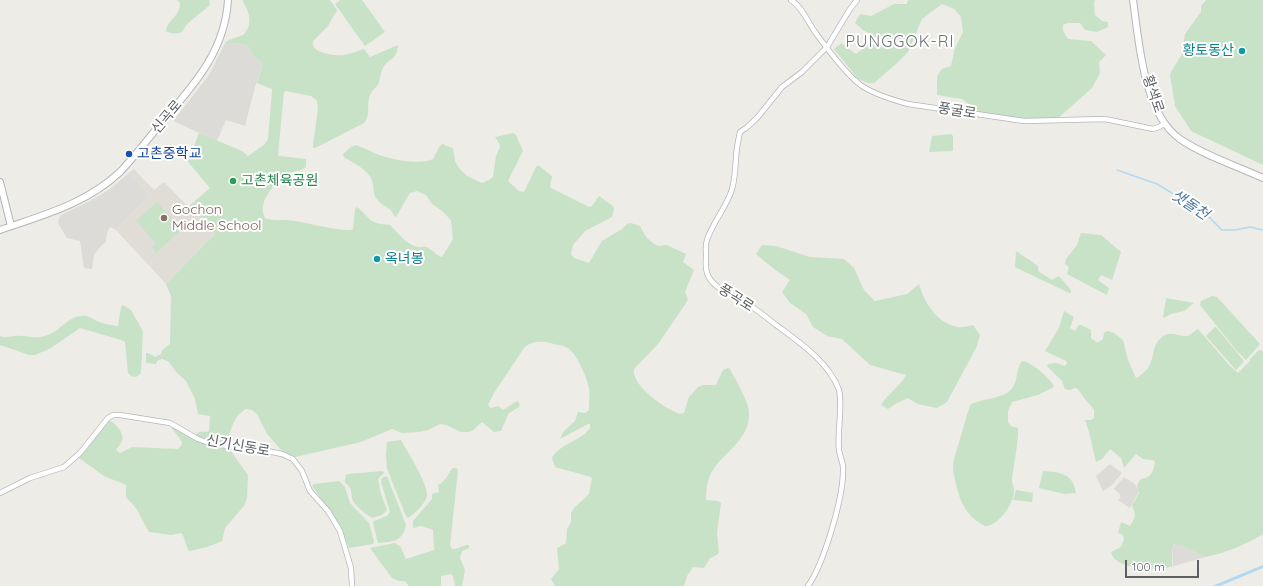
<!DOCTYPE html>
<html>
<head>
<meta charset="utf-8">
<style>
	body { margin:0 }
	#map { position:relative; width:1263px; height:586px; overflow:hidden; background:#eeece6; font-family:Quicksand,sans-serif }
	canvas { display:block }
	.scale { position:absolute; left:1125px; top:560px; width:74px; height:18px; box-sizing:border-box; border:2px solid #5d6164; border-top:0; padding-left:5px; font-size:12px; line-height:14px; white-space:nowrap; color:#5d6164; -webkit-text-stroke:3px #fff; paint-order:stroke }
</style>
</head>
<body>
<div id="map">
<canvas width="1263" height="586"></canvas>
<div class="scale">100 m</div>
</div>
<script>
const context = document.querySelector('canvas').getContext('2d');
context.lineJoin = 'round';
function fill(path, color) { context.fillStyle = color; context.fill(path, 'evenodd'); }
function strokePath(path, color, width, dash) { context.strokeStyle = color; context.lineWidth = width; context.lineCap = dash ? 'butt' : 'round'; context.setLineDash(dash || []); context.stroke(path); }
function label(font, color, halo, rows, align = 'center') {
  context.font = font + ' Quicksand,"Noto Sans KR",sans-serif'; context.lineWidth = 4; context.setLineDash([]); context.textBaseline = 'middle'; context.strokeStyle = halo; context.fillStyle = color; for (const [text, x, y, turn = 0] of rows) {
    context.save(); context.translate(x, y); context.rotate((+turn || 0) * Math.PI / 180); context.textAlign = isNaN(turn) ? turn : align; if (halo) context.strokeText(text, 0, 0); context.fillText(text, 0, 0); context.restore();
  }
}
fill(new Path2D(`
	M225 43 246 44 255 58 263 64 255 87 245 126 226 120 217 141 173 121 209 75Z
	M129 173 150 195 116 230 110 227 107 233V235L105 243 101 246 94 255 92 269 84 268 80 241 67 238 59 225 58 221 61 215 94 199 110 189Z
	M1110 464 1122 473 1112 485 1103 491 1096 476Z
	M1124 477 1135 484 1139 491 1130 508 1118 500 1120 498V494L1114 489Z
	M1175 544 1183 546 1205 557 1171 567 1173 565 1172 548Z`), '#dddbd8');
fill(new Path2D(`
	M134 169 154 190 164 182 215 234 166 284 116 230 150 195 129 173Z`), '#e0ddd7');
fill(new Path2D(`
	M177 0H209L210 5 187 24 182 32C178 34 171 34 166 31 167 20 180 17 180 3Z
	M242 0H330L337 10 328 26 313 41C310 53 334 56 343 55 350 54 357 51 364 49L370 57 398 45C397 61 389 57 383 68 380 73 380 78 379 83 377 87 373 89 371 93 365 103 372 113 364 123L315 148H313V145L318 109 317 101 311 96 286 91 284 92 278 155 279 156 306 159V167C301 171 294 171 289 174 276 182 256 201 265 218 272 221 279 220 287 220 308 222 329 230 350 230L353 229 355 209 357 207C373 220 367 223 390 225 398 233 405 243 417 247 420 248 423 246 426 247 433 249 436 256 442 257L453 239 451 220 442 211 432 204 426 195 417 191 410 193 396 217 394 216C390 205 383 208 377 199 373 195 374 190 373 184 370 170 355 164 344 157L343 154 351 147 356 145C365 148 373 153 382 156 395 160 421 165 433 159L439 147 442 144 453 148 455 161 459 168 467 176 482 183 489 180 493 177 496 156 500 147 499 143 495 137 513 133 516 135 523 151 508 181 519 191 524 192 536 167 538 165 552 176 550 186 551 188 589 207 592 206 599 196 613 206 614 209 612 217 585 231 573 245 571 254 574 258 589 263 602 241 622 229 627 224 631 223 640 226 646 237 654 244 659 246 667 245 686 254 683 262 694 270 685 292 688 300 658 344 634 369C631 386 667 410 680 414L684 413 689 397 698 387 703 385H716L723 370 728 368 730 369C736 381 747 398 749 411 751 439 726 450 713 470 707 478 706 491 706 500L718 501 721 503 717 533 719 552 717 555 710 558 704 568 693 567 687 576 684 586H555L551 579 559 569 557 548 565 544 566 542 567 529 571 522V513L574 508 589 494 592 478 591 477 555 467 552 458C559 444 581 441 590 428V424H588L560 439 563 432 575 421 578 412 585 413 589 410C589 403 590 395 589 388 587 377 577 355 569 349 564 345 556 345 551 343 541 341 531 341 524 348L494 393 488 405 491 408 498 406 503 410 517 401 520 404 519 407 509 413 501 431 494 432 482 422 472 431 468 432H461L446 425 440 424 428 430 419 432 402 433 392 429 361 442 295 457 282 451 267 434 257 414 252 410 246 409C233 416 231 431 226 444L216 443 197 436 196 434C200 430 205 433 209 431L210 416 198 414 195 399 186 381 176 372 169 362 163 359 158 360 156 364 146 363V353H148L155 357 161 354 162 350 170 344 171 296 166 284 215 234 189 206 210 188 188 162 199 133 242 151 248 156 264 145 268 139 272 91V89L257 83 263 64 255 58 246 44 225 43 229 40 243 35C254 24 249 11 242 0Z
	M340 0H362L385 32 365 46 335 4Z
	M908 0H1095L1094 3 1095 15 1102 21 1108 22V27L1097 32 1085 30 1080 23H1068L1063 25V31L1068 39 1091 41 1106 55 1099 62 1100 73 1092 88 1057 119H1024L981 113 962 99 937 95V76L942 69 951 66 955 48 963 32 961 17 954 9 942 4 922 19 908 52 896 64 874 83H868L858 79 834 49 841 43 856 54 867 46 872 35 863 30 855 23 860 14 871 16 894 4H907Z
	M1206 0H1263V165L1191 131 1175 106 1170 74 1182 54 1185 34 1201 12V6Z
	M951 134 953 136V151L929 152 932 136Z
	M157 202 179 227V232L156 253 152 247 156 243 136 221Z
	M1081 233 1101 235 1121 252 1112 280 1101 275 1098 280 1109 288 1107 295 1067 274 1069 267 1065 264 1066 259 1077 245Z
	M762 245 776 246 810 257 844 259 854 268 864 290 875 301 907 294 919 284C924 302 937 323 957 327 962 328 968 326 973 325L980 335 976 348 947 402 937 408 918 404 908 398 897 403 888 409 881 405C888 393 900 387 906 375L870 365 842 339 827 336 813 327 806 314 790 303 782 292 790 280 774 269 756 254Z
	M1016 251 1038 266V271L1052 280 1059 276 1071 290V293H1069L1015 267Z
	M1212 296 1217 297 1260 344 1246 360 1237 351 1200 305 1201 301Z
	M1166 298 1194 303 1184 311 1171 314 1163 318Z
	M123 305 131 310 143 331 141 373 136 377 131 376 128 373 125 342 121 340 80 328 51 348 35 355H29L0 345V336C7 339 8 336 15 336 28 335 35 340 48 335 61 330 68 316 83 316 88 315 92 319 97 321 103 324 111 325 118 326L121 307Z
	M1064 311 1074 317 1070 328 1075 331 1079 325H1081L1091 330V338L1096 342H1099L1103 339 1104 333 1107 331 1114 333 1123 340 1128 360 1136 378C1160 365 1147 349 1162 337 1170 330 1179 337 1187 336 1191 335 1194 331 1198 329L1230 366 1238 373 1250 361V359L1259 350 1263 351V534C1245 545 1226 553 1205 557L1183 546 1174 544 1172 548V566C1161 571 1125 569 1116 560 1113 558 1112 555 1111 552L1121 547 1124 539 1123 535 1118 533 1121 522 1130 526C1136 516 1136 516 1132 505L1139 493 1137 485 1141 479C1151 478 1153 472 1155 462L1153 460 1143 459 1136 454 1124 468 1121 458 1110 449 1102 459 1096 462 1089 432 1085 420H1091L1094 418V410L1091 406 1084 398 1078 389 1075 388 1070 390 1065 389 1062 381 1047 366 1048 364 1056 363 1065 366 1067 363 1066 361 1045 351 1059 328Z
	M1215 327H1216L1244 361 1236 370 1206 336Z
	M1022 361C1030 361 1050 378 1054 386L1052 388 1038 395 1012 402 1008 411V422L1011 426 1018 428V435C1017 449 1014 463 1012 478 1011 483 1014 485 1014 490 1015 502 998 527 985 526 967 517 960 502 956 484 954 475 952 468 954 459L970 405C983 397 1005 400 1013 387 1018 379 1016 369 1022 361Z
	M109 420C115 423 125 433 122 441 121 444 118 447 116 450L120 453 132 447 178 449 181 446 182 442 171 427 172 426 205 444 230 450 248 475 247 498 244 506 225 528 222 541 207 547 190 551 188 550 183 535 181 533 171 535 149 532 136 508 126 497V485L104 476 79 458Z
	M401 440C408 453 426 480 427 494 428 501 414 515 408 518L406 516 387 469 386 455 387 442Z
	M453 468H457L458 471 450 545 452 549C458 550 463 544 469 545V548L462 551 460 558 465 570 462 586H455L453 576 451 574 441 576V586H409L405 581H399L392 578 370 548 395 543 400 546 406 559 434 550 433 530 421 526 413 528V521L432 499V494L439 492 438 485C448 480 446 475 453 468Z
	M383 471 384 473 378 479 381 494 387 510 382 515 372 518C366 514 357 508 353 501 351 497 352 492 350 488 346 481 343 485 346 475L348 474Z
	M1043 471C1060 472 1073 473 1076 493L1065 494 1039 488Z
	M387 476 406 525C403 541 393 542 378 543L373 523 374 521 387 516 390 512 381 482 382 478Z
	M339 481 345 487 350 503 369 523 374 541 373 544 349 548 339 524 312 486 314 484Z
	M1016 490 1033 493 1032 502 1013 500Z`), '#c7e2c6');
fill(new Path2D(`
	M1263 565V568L1220 586H1212Z`), '#b0daf4');
strokePath(new Path2D(`
	M1117 170 1157 184 1182 199 1194 210 1210 218 1222 230H1235L1250 227 1263 230`), '#b0daf4', 1.5);
const minor = new Path2D(`
	M791 0C802 7 808 22 815 32 826 47 847 76 862 86 876 95 893 100 908 104L1024 121 1105 119 1153 129 1159 127 1164 124
	M0 493 30 478 64 467 80 453 108 418 113 415H120L170 423 198 439 212 444 262 450 282 454 293 459 302 471 310 491 328 511 340 531 351 568 352 586
	M808 586C824 563 843 499 843 471 844 464 840 457 839 450 837 432 843 405 839 390 829 362 799 342 776 325 766 317 756 309 745 302 733 294 712 289 707 273 705 267 706 262 706 255 706 250 705 245 707 240 712 223 727 207 732 189 735 179 735 169 736 159 736 150 738 141 740 132L746 128 757 118 782 87 802 72 827 47 850 9 857 0`);
const tertiary = new Path2D(`
	M1133 0C1139 41 1143 113 1180 139 1203 155 1237 166 1263 178
	M0 182 11 226
	M0 230C43 215 86 204 120 172 135 156 148 139 162 122 194 85 225 51 228 0`);
strokePath(minor, '#b3b6b9', 6);
strokePath(tertiary, '#b3b6b9', 8);
strokePath(minor, '#fff', 4.5);
strokePath(tertiary, '#fff', 6);
for (const [x, y, r, color] of [
	[1242,51,4,"#0f9aa8"],
	[129,154,4,"#1a4fb4"],
	[233,181,4,"#2e9e5b"],
	[164,218,4,"#8d6e63"],
	[377,259,4,"#0f9aa8"]
]) { const dot = new Path2D(); dot.arc(x, y, r, 0, 2 * Math.PI); context.fillStyle = color; context.fill(dot); strokePath(dot, '#fff', 1.5); }
label('14px', '#0d838f', '#fff', [
	["황토동산",1234,51],
	["옥녀봉",385,259,"left"]
], 'right');
label('14px', '#5d6164', '#fff', [
	["황색로",1153,94,71],
	["풍굴로",957,111,9],
	["신곡로",167,117,-50],
	["풍곡로",736,298,32],
	["신기신동로",238,446,10]
]);
label('14px', '#164399', '#fff', [
	["고촌중학교",137,154]
], 'left');
label('14px', '#27864d', '#fff', [
	["고촌체육공원",241,181]
], 'left');
label('14px', '#785e54', '#fff', [
	["Gochon",172,210],
	["Middle School",172,226]
], 'left');
label('italic 15px', '#4b779c', '#fff', [
	["샛돌천",1190,205,34]
]);
context.letterSpacing = '1px';
label('16px', '#6f7376', '#fff', [
	["PUNGGOK-RI",900,42]
]);
context.letterSpacing = '0px';
</script>
</body>
</html>
